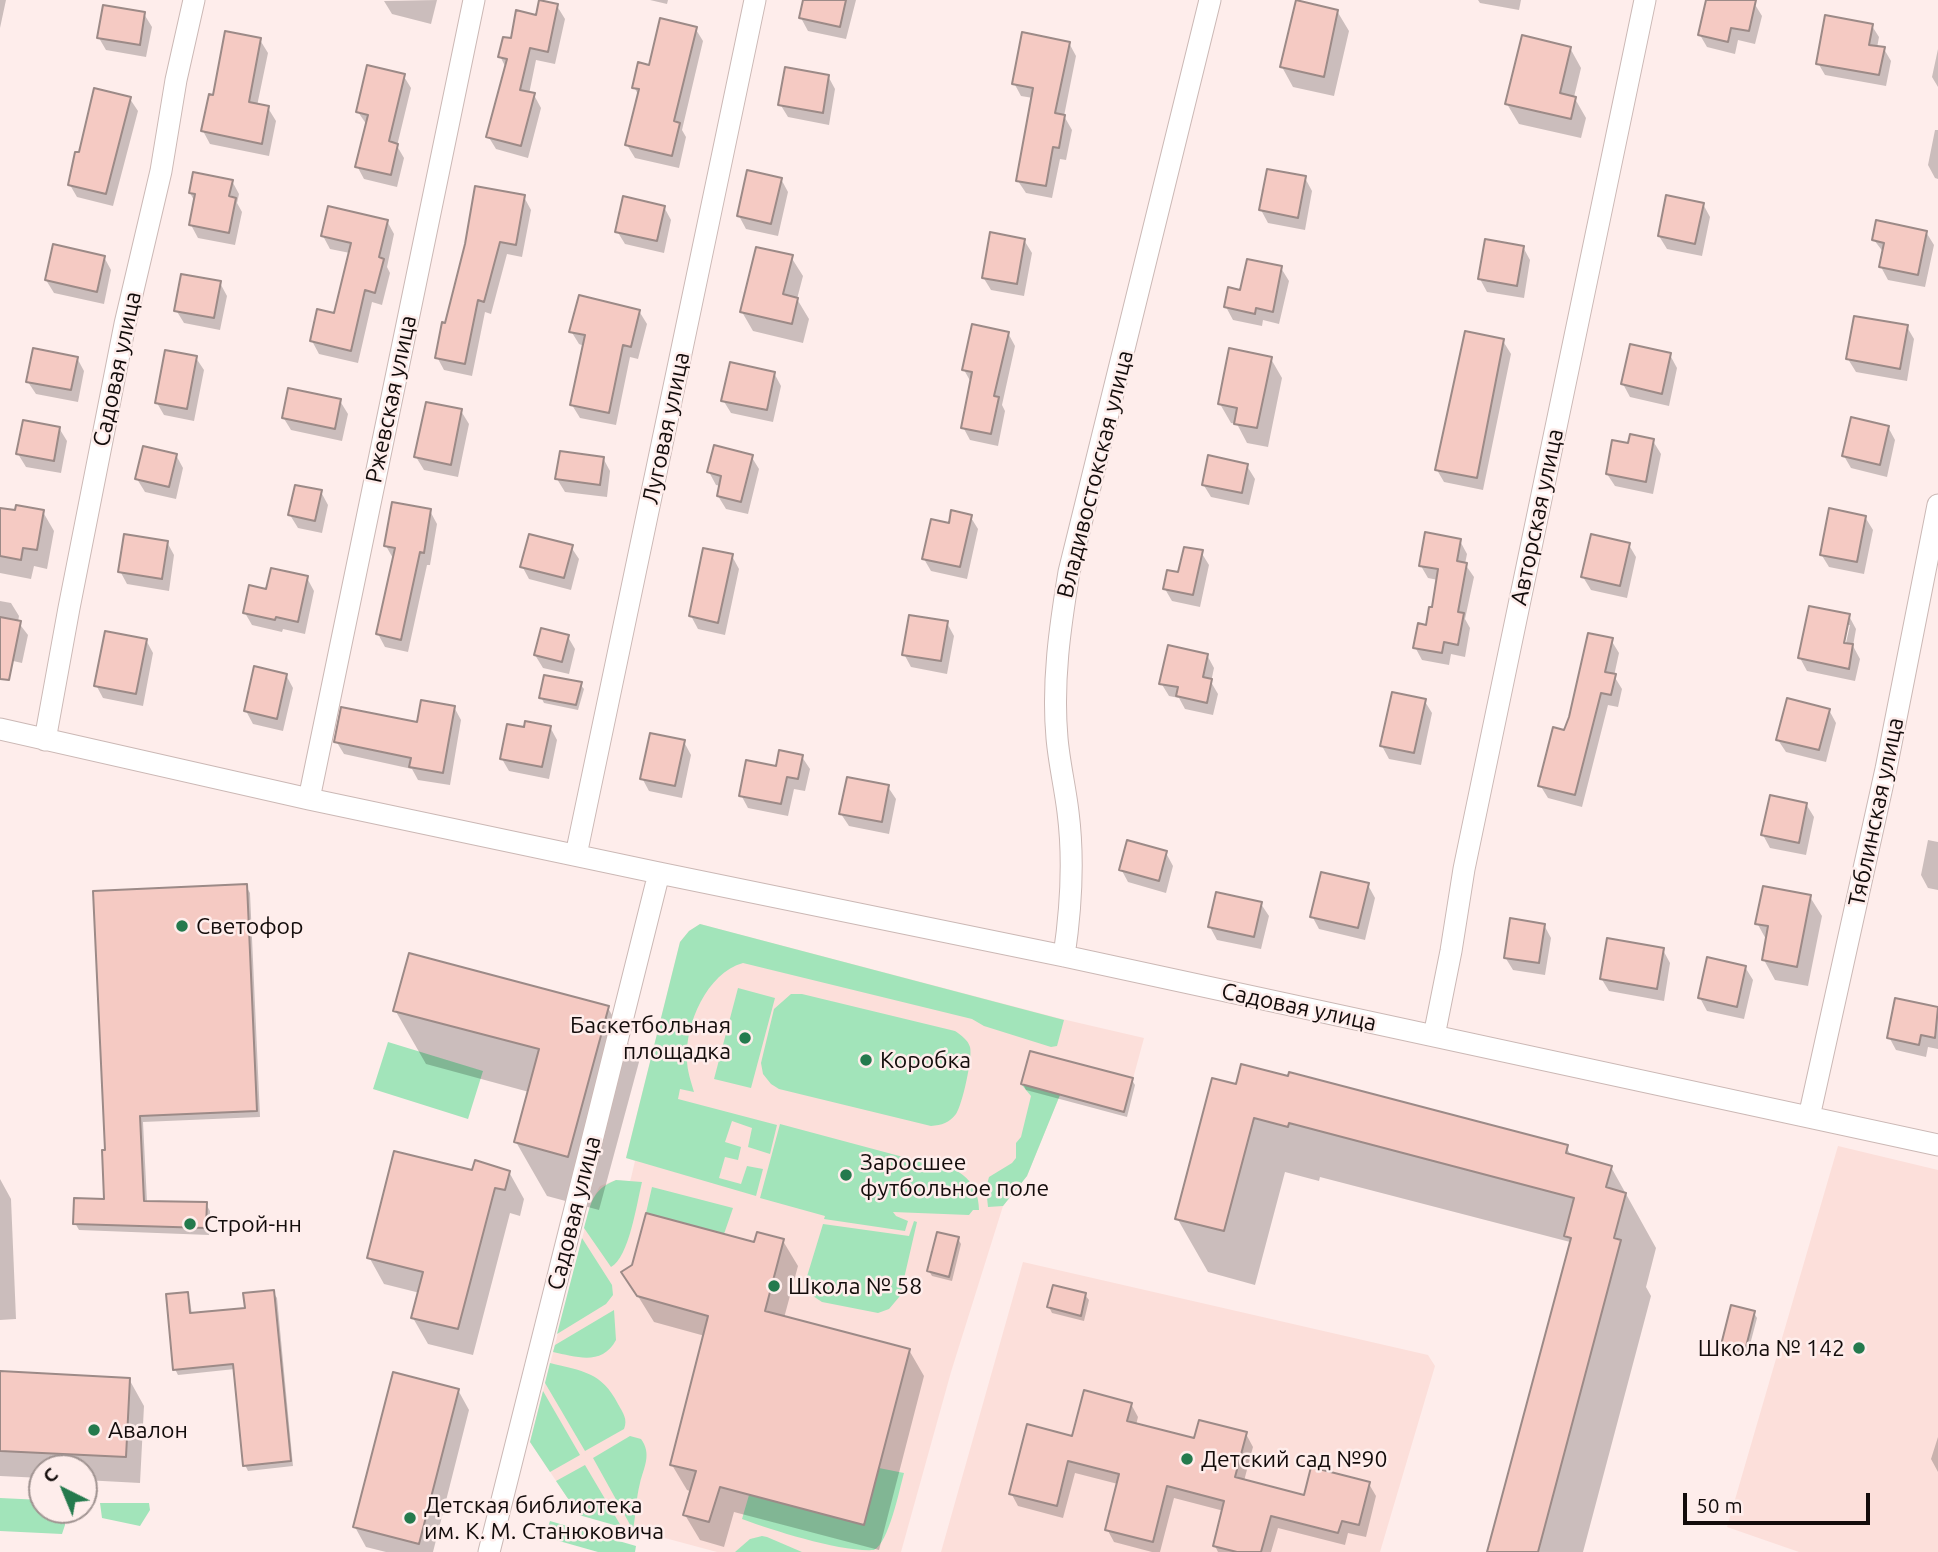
<!DOCTYPE html>
<html>
<head>
<meta charset="utf-8">
<style>
	body { margin:0 }
	#map { position:relative; width:1938px; height:1552px; overflow:hidden; background:#feedeb; font-family:Ubuntu,sans-serif }
	canvas { display:block }
	.north { position:absolute; left:28px; top:1454px; width:70px; height:70px; box-sizing:border-box; background:#feedeb; border:2px solid #a09391; border-radius:50%; rotate:317deg; font-size:19px; font-weight:700; line-height:28px; text-align:center; color:#130c0b }
	.north::after { content:''; display:block; margin:auto; width:24px; height:32px; background:#247a4d; clip-path:polygon(50% 0,100% 100%,50% 72%,0 100%) }
	.scale { position:absolute; left:1683px; top:1493px; width:187px; height:32px; box-sizing:border-box; border:4px solid #130c0b; border-top:0; padding-left:9px; font-size:21px; line-height:24px; white-space:nowrap; color:#130c0b; -webkit-text-stroke:5px #feedeb; paint-order:stroke }
</style>
</head>
<body>
<div id="map">
<canvas width="1938" height="1552"></canvas>
<div class="north">С</div>
<div class="scale">50 m</div>
</div>
<script>
const context = document.querySelector('canvas').getContext('2d');
context.lineJoin = 'round';
function fill(path, color) { context.fillStyle = color; context.fill(path, 'evenodd'); }
function strokePath(path, color, width, dash) { context.strokeStyle = color; context.lineWidth = width; context.lineCap = dash ? 'butt' : 'round'; context.setLineDash(dash || []); context.stroke(path); }
function label(font, color, halo, rows, align = 'center') {
  context.font = font + ' Ubuntu,sans-serif'; context.lineWidth = 5; context.setLineDash([]); context.textBaseline = 'middle'; context.strokeStyle = halo; context.fillStyle = color; for (const [text, x, y, turn = 0] of rows) {
    context.save(); context.translate(x, y); context.rotate((+turn || 0) * Math.PI / 180); context.textAlign = isNaN(turn) ? turn : align; if (halo) context.strokeText(text, 0, 0); context.fillText(text, 0, 0); context.restore();
  }
}
fill(new Path2D(`
	M700 924 1062 1019 1144 1038 1124 1112 1060 1095 1027 1176 1003 1206 951 1372 901 1552H717L579 1515 530 1442 592 1200 600 1186 616 1180 630 1181 631 1178 635 1161 626 1158 680 942 689 931Z
	M1838 1146 1938 1170V1552H1799L1727 1527Z
	M1023 1262 1428 1355 1435 1366 1380 1552H941Z`), '#fcdfda');
fill(new Path2D(`
	M700 924 1064 1020 1057 1046 1051 1047 984 1026 972 1019 743 963C707 973 685 1024 687 1059 687 1071 691 1081 694 1092L680 1089 678 1099 777 1125 770 1154 748 1147 752 1128 732 1121 725 1142 741 1147 738 1160 725 1157 719 1178 741 1184 747 1166 763 1169 756 1196 626 1158 680 942 689 931Z
	M738 988 775 998 751 1088 714 1079Z
	M791 994H802L955 1031C961 1035 968 1040 970 1047 973 1057 962 1106 956 1114 949 1123 942 1125 931 1126L779 1089 771 1084 763 1074 761 1063 774 1009Z
	M388 1042 483 1071 468 1119 373 1089Z
	M1021 1084 1060 1095 1027 1176 1003 1206 988 1207 986 1188 989 1177 1012 1163 1016 1158V1143L1021 1137 1031 1096Z
	M780 1124 933 1165C960 1166 979 1183 979 1210H973L969 1215 893 1212 896 1216 908 1221 905 1231 824 1219 825 1216 760 1198Z
	M616 1180 642 1182C637 1202 629 1258 611 1267L584 1228C591 1204 591 1190 616 1180Z
	M652 1187 733 1208 724 1234 646 1213Z
	M914 1221 917 1222 900 1296 889 1309 878 1313 822 1302 807 1292 805 1283 823 1224 909 1236Z
	M582 1238 612 1285 613 1295 606 1304 557 1334Z
	M614 1310 616 1340C602 1366 577 1357 553 1352L555 1345Z
	M550 1363C582 1371 602 1372 618 1404 623 1413 628 1419 624 1429L585 1451 545 1383Z
	M543 1391 580 1455 550 1472 530 1442Z
	M630 1436 641 1439C652 1454 644 1467 640 1483 636 1498 636 1514 633 1530L593 1458Z
	M585 1465 621 1526V1527L579 1515 556 1481Z
	M879 1468 904 1473C899 1491 889 1542 874 1550 840 1552 775 1531 742 1519L749 1495 864 1525Z
	M0 1498 42 1500V1510H64L65 1525 62 1534 0 1531Z
	M100 1503H149L150 1510 140 1526 102 1518Z
	M550 1521 636 1546 635 1552H598L545 1537Z
	M762 1536 767 1537 802 1552H735L750 1539Z`), '#a2e4ba');
fill(new Path2D(`
	M0 0H6L0 28Z
	M437 0 431 24 392 14 384 1Z
	M650 0H668L667 4Z
	M805 0H856L846 39 808 31 801 18Z
	M1478 0H1521L1519 10 1480 3Z
	M1708 0H1740L1754 3 1762 16 1755 44 1738 40 1735 54 1707 47 1700 35Z
	M557 6 565 19 555 64 536 60 529 94 534 95 541 108 528 158 496 149 488 136 506 68 500 56 537 17Z
	M1337 11 1349 31 1334 96 1293 87 1282 67Z
	M144 14 152 27 146 57 106 50 99 38Z
	M1872 26 1879 37 1877 48 1884 49 1891 61 1886 86 1825 75 1818 63Z
	M695 28 703 41 682 130 686 137 679 168 635 158 627 145 639 96 634 87 650 67Z
	M260 40 268 53 257 106 268 108 276 121 269 156 210 144 203 131 214 97Z
	M1069 43 1076 56 1064 116 1072 130 1066 160 1060 159 1052 198 1026 193 1018 181 1033 98 1021 96 1014 83Z
	M1570 48 1581 68 1574 97 1586 118 1581 138 1519 124 1507 104Z
	M1938 49V87L1932 77Z
	M403 75 411 88 397 146 404 158 397 187 364 179 357 166 367 125 358 112Z
	M828 76 835 89 829 125 788 117 780 104Z
	M130 99 138 111 113 206 77 197 70 185 80 154Z
	M1935 130H1938V179L1935 178 1928 165Z
	M1305 178 1312 191 1305 230 1268 223 1261 210Z
	M781 179 788 192 778 236 746 229 739 216Z
	M232 181 239 194 237 203 242 212 235 245 198 238 191 225 195 202 190 193Z
	M524 197 531 210 522 257 507 254 491 314 485 312 472 376 444 370 437 357 446 325Z
	M1703 204 1710 217 1702 256 1667 249 1659 236Z
	M664 207 671 220 664 253 625 244 617 231Z
	M387 221 394 234 387 267 390 273 382 305 372 302 358 363 319 354 312 341 335 315 350 253 330 249 323 236Z
	M1926 232 1934 245 1925 287 1888 280 1881 267 1884 253 1874 240Z
	M1024 240 1032 253 1024 296 991 290 983 277Z
	M1523 247 1530 260 1524 298 1487 292 1480 279Z
	M104 257 111 270 104 304 54 293 46 280Z
	M791 257 803 276 797 299 809 319 803 343 753 331 742 312Z
	M1281 268 1289 281 1279 324 1263 320 1262 326 1233 320 1226 307 1241 292Z
	M220 283 227 296 220 330 184 323 176 310Z
	M639 311 647 324 638 359 630 357 616 425 580 418 572 405 584 346 579 344 571 331Z
	M1907 327 1914 339 1907 381 1856 372 1848 359Z
	M1008 333 1015 346 1002 405 1005 411 998 446 970 440 963 427 972 384 964 370Z
	M1503 341 1511 354 1483 490 1444 482 1437 470Z
	M1670 355 1677 368 1669 406 1630 397 1623 384Z
	M77 358 84 371 78 402 36 394 28 382Z
	M196 358 204 370 194 421 164 415 157 403Z
	M1271 359 1282 378 1268 447 1247 443 1237 424 1231 423 1220 404Z
	M774 373 781 386 773 422 731 413 723 400Z
	M340 401 348 414 342 441 291 430 283 417Z
	M461 411 469 424 458 477 424 470 416 457Z
	M1888 427 1895 440 1887 477 1851 468 1844 456Z
	M59 428 67 441 61 473 26 467 18 454Z
	M1653 441 1661 454 1653 494 1615 486 1607 474Z
	M176 455 183 468 176 499 145 492 137 479Z
	M751 456 759 469 748 514 726 509 718 496 721 486 716 485 709 472Z
	M603 458 610 471 607 497 565 492 557 479Z
	M1247 466 1255 479 1249 505 1211 497 1203 484Z
	M321 492 328 505 322 533 298 528 290 515Z
	M0 509 43 512 54 531 47 569 34 566 31 579 0 573Z
	M430 511 437 524 430 565H427L408 652 385 647 378 634 394 560 386 546Z
	M970 516 978 529 967 579 931 571 924 559 950 525Z
	M1865 517 1873 530 1864 574 1829 567 1821 554Z
	M1460 541 1467 554 1465 564 1474 577 1465 619 1470 628 1465 657 1451 654 1449 665 1422 660 1415 647 1427 627 1433 609 1438 580 1428 578 1421 566Z
	M167 542 174 555 169 591 127 584 120 571Z
	M1629 545 1636 557 1627 598 1591 590 1583 577Z
	M571 547 579 559 571 590 529 579 522 566Z
	M1201 552 1209 565 1200 607 1172 601 1165 589Z
	M732 556 739 569 725 635 698 629 691 616Z
	M307 578 314 591 305 634 283 629 282 632 252 625 245 613 268 591Z
	M0 601 11 603 19 616 18 622 28 635 22 663 0 658Z
	M1849 616 1856 629 1853 646 1860 659 1855 681 1807 671 1800 658ZM1846 625H1850L1844 652 1841 651Z
	M947 623 954 636 947 674 911 667 904 654Z
	M568 637 575 649 569 674 543 668 535 655Z
	M146 640 153 653 143 706 103 698 96 685Z
	M1611 640 1619 653 1614 676 1622 689 1618 707 1608 705 1582 807 1548 798 1540 785Z
	M1207 655 1214 668 1211 682 1218 694 1213 715 1185 709 1179 698 1169 696 1161 683Z
	M286 675 293 688 283 731 253 724 246 711Z
	M580 684 584 689 578 710 544 703 541 697Z
	M1424 700 1432 713 1421 765 1389 759 1382 746Z
	M454 707 461 720 450 785 418 780 412 769 344 754 336 741 419 725Z
	M1829 710 1836 723 1826 762 1786 752 1778 740Z
	M550 727 557 740 549 779 509 771 502 759 525 729Z
	M684 742 691 755 682 798 649 791 642 778Z
	M802 757 810 769 805 791 794 789 788 816 748 808 741 795 777 768Z
	M888 787 896 799 889 834 849 826 841 814Z
	M1806 804 1814 817 1806 855 1770 848 1763 835Z
	M1928 840 1938 842V890L1928 888 1921 875Z
	M1166 853 1173 866 1166 893 1128 882 1121 869Z
	M1368 885 1375 898 1365 940 1319 929 1312 916Z
	M246 886 250 893 260 1117 143 1122 147 1202 206 1204 210 1211 209 1235 79 1230 75 1223 106 1201V1152Z
	M1810 897 1822 916 1808 986 1775 980 1764 960 1767 941 1757 923Z
	M1261 904 1269 916 1261 949 1217 940 1210 927Z
	M1544 925 1551 938 1545 975 1513 970 1505 957Z
	M1663 950 1670 963 1664 1001 1609 991 1601 978Z
	M1745 967 1753 980 1744 1019 1707 1011 1700 998Z
	M1897 1000 1938 1009V1049L1928 1047 1926 1057 1896 1050 1889 1037Z
	M608 1008 639 1062 599 1210 547 1196 516 1142 529 1092 426 1064 395 1010Z
	M1132 1080 1135 1085 1127 1117 1026 1090 1023 1084Z
	M1213 1080 1566 1147 1572 1157 1611 1167 1656 1248 1646 1287 1651 1296 1583 1552H1489L1570 1242 1320 1177 1319 1181 1285 1172 1255 1285 1208 1272 1177 1218Z
	M474 1172H509L524 1199 520 1216 510 1213 473 1355 428 1344 413 1318 420 1293 384 1284 369 1257Z
	M0 1179 11 1199 16 1319 0 1320Z
	M958 1239 961 1244 952 1281 932 1276 929 1271Z
	M783 1241 798 1266 784 1318 909 1350 924 1376 879 1550 734 1512 724 1547 700 1540 685 1515 692 1492 687 1490 672 1465 705 1336 654 1322 623 1272Z
	M273 1292 277 1298 293 1466 248 1471 245 1465 235 1369 178 1375 175 1369 187 1294 190 1300 192 1315 247 1310Z
	M1085 1295 1089 1300 1084 1321 1052 1313 1049 1307Z
	M1754 1313 1757 1318 1747 1356 1726 1350 1723 1345Z
	M0 1373 129 1379 144 1406 140 1483 84 1480V1468H42V1478L0 1476Z
	M458 1390 469 1410 433 1552H386L366 1547 355 1527Z
	M1131 1404 1138 1417 1136 1425 1196 1441 1246 1434 1253 1447 1244 1481 1305 1497 1369 1484 1376 1496 1366 1537 1348 1533 1345 1545 1278 1528 1271 1552H1218L1215 1546 1224 1511 1174 1498 1160 1552H1152L1114 1542 1107 1529 1118 1484 1075 1473 1063 1518 1018 1506 1011 1493 1074 1438Z
	M1938 1437V1472L1931 1459Z`), '#0003');
const building = new Path2D(`
	M539 0 558 4 548 52 530 48 520 90 535 93 521 146 486 137 507 59 498 57 503 37 511 38 516 10 536 15Z
	M803 0H846L840 27 799 18Z
	M1296 0 1338 10 1324 77 1280 67Z
	M1706 0H1756L1749 31 1731 28 1728 42 1698 35Z
	M103 5 145 12 140 45 97 38Z
	M1825 15 1873 24 1869 45 1885 47 1879 75 1816 64Z
	M660 18 697 27 674 121 680 123 672 156 625 145 639 89 632 88 638 62 649 65Z
	M225 31 261 38 249 102 269 106 262 144 201 131 209 94 213 95Z
	M1022 32 1070 42 1055 113 1065 115 1059 148 1053 147 1046 186 1016 181 1033 88 1012 84Z
	M1522 35 1571 47 1560 93 1576 97 1571 119 1505 104Z
	M367 65 405 74 389 141 398 144 391 175 355 167 368 115 356 112Z
	M785 67 829 75 823 113 778 105Z
	M94 88 131 97 106 194 68 185 75 152H79Z
	M1267 169 1306 176 1298 218 1259 210Z
	M747 170 782 178 771 224 737 216Z
	M193 172 233 180 229 196 236 198 229 233 189 225 195 194 189 193Z
	M475 186 525 195 516 245 500 242 484 302 478 300 465 364 435 358 442 322 445 323 465 244Z
	M1666 195 1704 203 1695 244 1658 236Z
	M623 196 665 206 657 241 615 232Z
	M328 206 388 220 379 257 384 259 375 293 365 290 351 351 310 341 317 309 334 313 351 243 321 236Z
	M1876 220 1927 231 1918 275 1879 267 1884 243 1872 240Z
	M990 232 1025 239 1017 284 982 278Z
	M1485 239 1524 246 1517 286 1478 279Z
	M53 244 105 256 97 292 45 280Z
	M756 247 793 255 783 294 798 298 792 324 740 312Z
	M1247 259 1282 266 1273 312 1256 308 1255 314 1224 307 1228 287 1240 290Z
	M181 274 221 281 214 318 174 311Z
	M579 295 640 310 631 347 623 345 609 413 570 405 585 335 569 332Z
	M1854 316 1908 325 1900 369 1846 359Z
	M972 324 1009 332 994 396 999 397 991 434 961 428 972 372 962 370Z
	M1465 331 1504 339 1477 478 1435 470Z
	M1630 344 1671 353 1662 394 1621 384Z
	M33 348 78 357 71 390 26 382Z
	M1229 348 1272 357 1257 428 1234 424 1237 408 1218 404Z
	M165 350 197 356 187 409 155 403Z
	M730 362 775 372 767 410 721 401Z
	M288 388 341 399 335 429 282 418Z
	M426 402 462 409 451 465 414 457Z
	M1851 417 1889 426 1880 465 1842 456Z
	M23 420 60 427 54 461 16 454Z
	M1630 434 1654 439 1646 482 1606 474 1612 440 1628 443Z
	M714 445 753 455 741 502 717 496 721 476 707 472Z
	M143 446 177 454 169 487 135 479Z
	M560 451 604 457 600 485 555 479Z
	M1208 455 1248 464 1242 493 1202 485Z
	M295 485 322 490 315 521 288 515Z
	M392 502 431 509 424 553 420 552 401 640 376 634 395 548 384 546Z
	M16 505 44 510 37 550 23 548 21 560 0 556V508L15 510Z
	M1829 508 1866 516 1857 562 1820 555Z
	M951 510 972 515 960 567 922 559 931 519 949 523Z
	M1425 532 1461 539 1457 561 1467 563 1458 612 1464 613 1458 645 1444 642 1442 653 1413 648 1418 623 1426 625 1429 607H1432L1438 569 1419 566Z
	M124 534 168 541 162 579 118 572Z
	M529 534 573 545 564 578 520 567Z
	M1591 534 1630 543 1620 586 1581 577Z
	M1184 547 1203 550 1193 595 1163 589 1167 570 1178 572Z
	M703 548 733 554 718 623 689 616Z
	M271 568 308 576 298 622 276 617 275 620 243 613 249 585 266 589Z
	M1809 606 1850 614 1844 643 1853 644 1849 669 1798 658Z
	M909 615 948 621 941 661 902 655Z
	M0 617 21 621 9 680 0 679Z
	M541 628 569 635 562 662 534 655Z
	M105 631 147 639 136 694 94 686Z
	M1588 633 1613 638 1605 672 1616 674 1611 695 1601 693 1575 795 1538 786 1553 727 1564 730 1569 717Z
	M1168 645 1208 654 1203 677 1212 679 1207 703 1176 696 1178 687 1159 684Z
	M254 666 287 674 277 719 244 711Z
	M544 675 582 682 576 705 539 698Z
	M1392 692 1426 699 1414 753 1380 746Z
	M1787 698 1830 709 1819 750 1776 740Z
	M421 700 455 706 443 773 409 767 411 758 334 742 341 707 417 722Z
	M525 721 551 726 542 767 500 759 507 724 524 727Z
	M650 733 685 740 675 786 640 779Z
	M779 750 803 755 798 779 787 777 781 804 739 796 746 760 776 766Z
	M847 777 889 785 882 822 839 814Z
	M1770 795 1807 803 1799 843 1761 835Z
	M1127 840 1167 851 1159 881 1119 870Z
	M1321 872 1369 883 1358 928 1310 917Z
	M247 884 257 1111 140 1116 144 1201 207 1202 206 1228 73 1224 74 1198 104 1199 102 1150H105L93 891Z
	M1763 886 1811 895 1797 967 1762 960 1768 926 1755 924Z
	M1216 892 1262 902 1254 937 1208 927Z
	M1510 918 1545 924 1539 963 1504 958Z
	M1607 938 1664 948 1657 989 1600 979Z
	M409 953 609 1006 568 1157 514 1142 539 1049 393 1011Z
	M1707 957 1746 966 1737 1007 1698 998Z
	M1895 998 1938 1007 1935 1038 1921 1035 1919 1045 1887 1038Z
	M1030 1051 1133 1078 1124 1112 1021 1084Z
	M1241 1064 1288 1076 1289 1072 1568 1145 1566 1153 1612 1166 1606 1187 1626 1193 1614 1238 1621 1240 1538 1552H1487L1571 1238 1564 1236 1574 1198 1289 1123 1288 1127 1254 1118 1224 1231 1175 1219 1212 1078 1236 1084Z
	M394 1151 472 1170 475 1160 510 1171 505 1190 495 1188 458 1329 411 1318 423 1272 367 1258Z
	M646 1213 754 1242 757 1232 784 1239 765 1311 910 1349 864 1525 720 1487 709 1522 683 1515 696 1471 670 1465 708 1316 637 1296 621 1272 632 1265Z
	M937 1232 959 1237 949 1277 927 1271Z
	M1053 1285 1086 1293 1081 1316 1047 1307Z
	M274 1290 291 1461 243 1466 233 1364 173 1370 166 1294 188 1292 190 1313 245 1308 243 1293Z
	M1731 1305 1755 1311 1745 1351 1721 1345Z
	M0 1371 130 1378 126 1457 0 1451Z
	M393 1372 459 1389 419 1544 353 1527Z
	M1084 1390 1132 1403 1127 1421 1194 1438 1199 1420 1247 1432 1235 1477 1304 1495 1311 1467 1370 1482 1359 1525 1342 1521 1338 1533 1271 1516 1261 1552H1237L1213 1546 1224 1501 1167 1486 1153 1542 1105 1530 1119 1474 1068 1461 1057 1506 1009 1494 1027 1424 1072 1436Z`);
fill(building, '#f5cac3');
strokePath(building, '#9c8a87', 2);
const minor = new Path2D(`
	M0 729 309 799 659 873 1064 956 1938 1145
	M45 740 69 608 125 324 161 171 176 80 194 0
	M309 799 474 0
	M576 855 755 0
	M1064 956C1071 909 1074 859 1068 812 1065 787 1059 762 1057 738 1052 682 1060 627 1069 572L1210 0
	M1434 1036 1451 951 1464 869 1645 0
	M1809 1117 1886 769 1938 505
	M489 1552 659 873`);
strokePath(minor, '#cbb8b5', 23);
strokePath(minor, '#fff', 21);
for (const [x, y, r, color] of [
	[182,926,7,"#247a4d"],
	[745,1038,7,"#247a4d"],
	[866,1060,7,"#247a4d"],
	[846,1175,7,"#247a4d"],
	[190,1224,7,"#247a4d"],
	[774,1286,7,"#247a4d"],
	[1859,1348,7,"#247a4d"],
	[94,1430,7,"#247a4d"],
	[1187,1459,7,"#247a4d"],
	[410,1518,7,"#247a4d"]
]) { const dot = new Path2D(); dot.arc(x, y, r, 0, 2 * Math.PI); context.fillStyle = color; context.fill(dot); strokePath(dot, '#feedeb', 2.5); }
label('23px', '#130c0b', '#feedeb', [
	["Садовая улица",117,369,-78],
	["Ржевская улица",391,399,-78],
	["Луговая улица",666,428,-78],
	["Владивостокская улица",1095,474,-76],
	["Авторская улица",1537,517,-78],
	["Тяблинская улица",1876,812,-78],
	["Садовая улица",1299,1007,12],
	["Садовая улица",574,1213,-76]
]);
label('23px', '#130c0b', '#feedeb', [
	["Светофор",196,926],
	["Баскетбольная",731,1025,"right"],
	["площадка",731,1051,"right"],
	["Коробка",880,1060],
	["Заросшее",860,1162],
	["футбольное поле",860,1188],
	["Строй-нн",204,1224],
	["Школа № 58",788,1286],
	["Школа № 142",1845,1348,"right"],
	["Авалон",108,1430],
	["Детский сад №90",1201,1459],
	["Детская библиотека",424,1505],
	["им. К. М. Станюковича",424,1531]
], 'left');
</script>
</body>
</html>
